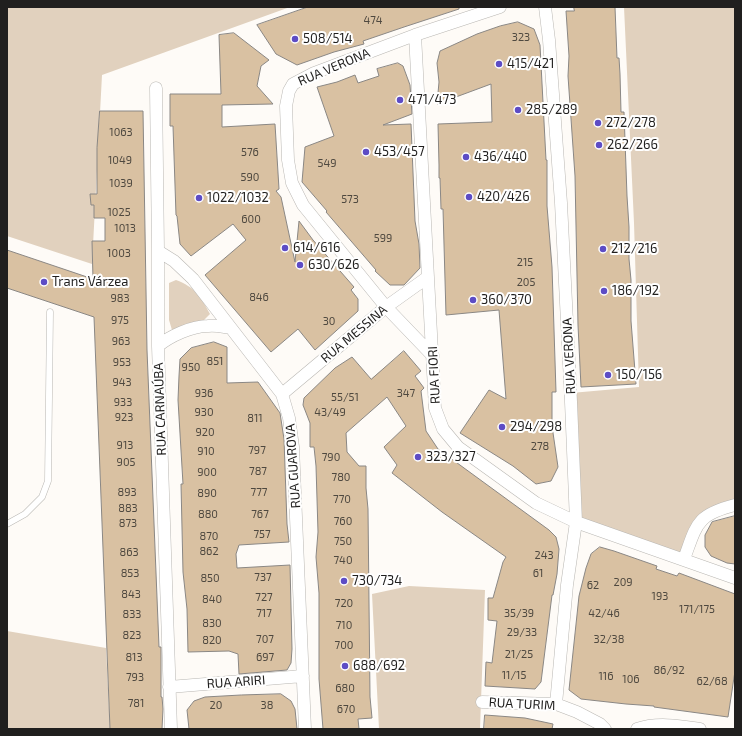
<!DOCTYPE html>
<html>
<head>
<meta charset="utf-8">
<style>
	body { margin:0 }
	#map { position:relative; width:742px; height:736px; overflow:hidden; background:#fefbf7; font-family:"Exo 2",sans-serif }
	canvas { display:block }
	.frame { position:absolute; inset:0; border:8px solid #201f1e; pointer-events:none }
</style>
</head>
<body>
<div id="map">
<canvas width="742" height="736"></canvas>
<div class="frame"></div>
</div>
<script>
const context = document.querySelector('canvas').getContext('2d');
context.lineJoin = 'round';
function fill(path, color) { context.fillStyle = color; context.fill(path, 'evenodd'); }
function strokePath(path, color, width, dash) { context.strokeStyle = color; context.lineWidth = width; context.lineCap = dash ? 'butt' : 'round'; context.setLineDash(dash || []); context.stroke(path); }
function label(font, color, halo, rows, align = 'center') {
  context.font = font + ' "Exo 2",sans-serif'; context.lineWidth = 4; context.setLineDash([]); context.textBaseline = 'middle'; context.strokeStyle = halo; context.fillStyle = color; for (const [text, x, y, turn = 0] of rows) {
    context.save(); context.translate(x, y); context.rotate((+turn || 0) * Math.PI / 180); context.textAlign = isNaN(turn) ? turn : align; if (halo) context.strokeText(text, 0, 0); context.fillText(text, 0, 0); context.restore();
  }
}
fill(new Path2D(`
	M7 7H290L102 75 92 264 7 236Z
	M624 7H735V505L717 510 693 535 684 559 576 522 571 393 639 387 634 223Z
	M176 280C195 287 201 297 210 314L202 322 172 330 169 320V283Z
	M409 586 485 590 480 729H379L372 594Z
	M7 631 106 648 110 729H7Z`), '#e1d1be');
const building = new Path2D(`
	M308 7H459V9L404 27 363 41 364 44 334 52 297 65 276 54 257 25Z
	M574 7H615L617 58H619L620 74 621 112H624L627 196 629 227V259L631 280V321L636 384 581 387 578 325 575 176 568 76 569 56 566 11H574Z
	M518 22 534 29 540 45 546 160H547V206L552 267 556 392H552V426L558 467 551 481 536 484 513 466 460 433 489 390 506 399 499 310 446 315 443 209H441L440 178H439V165L438 124 492 122 491 84 437 104 439 82 437 63 440 51 477 34 500 26Z
	M234 33 269 60 261 66 257 86 273 104 222 105V127L275 124 279 189 276 191 281 197 295 262 299 221 313 240 354 287 351 290 358 299V311L315 350 298 329 271 352 205 275 246 240 233 224 191 256 180 244 177 216 176 215 173 126H170V94H221L219 35Z
	M398 63 403 66 410 85 412 114 383 125 411 124 415 221 419 244 420 268 404 285H390L375 271 376 270 326 212 327 211 302 182 305 147 334 136 317 87 337 82 355 75 358 83 379 76 377 69Z
	M100 111H143L147 350 159 647H161V697H162L163 709 162 729H110L94 317 7 288V250L93 279 92 241H105V218H94V205H91L90 194H97V148Z
	M214 342 227 347V383L258 382 280 413 284 439 287 524 289 542 239 545 236 554 237 568 290 565 292 649 291 663 287 670 239 674 238 654 229 651 188 652 187 609 183 572 181 484H183L178 400 179 376 180 359 191 348Z
	M404 351 421 371 415 376 424 388 421 391 426 431 438 449 549 530 556 537 559 549 557 574 553 595H552L541 682 535 689 485 686 486 662 492 663 497 621 488 620V598H493L503 562 506 557 442 512 392 473 397 465 384 447 406 426 387 397 346 433 347 452 359 466H366V488L368 509 370 697 372 718 358 719 359 729H323L319 679V593L316 557 318 532 316 466 314 447H310V423L303 405 304 398 335 368 352 357 371 379Z
	M735 516V564L727 563 711 556 705 547V535L712 522Z
	M600 547 614 551 657 566 656 569 677 576 679 573 735 594V671L728 717 654 707V706L626 704 581 699 569 690 579 596 586 568 591 554Z
	M281 694 291 701 295 709 297 729H189L187 710 194 701 205 697 241 695Z
	M485 715 525 718 553 724 552 729H484Z`);
fill(building, '#d9c1a2');
strokePath(building, '#8a8784', 1);
const service = new Path2D(`
	M7 524 25 514 42 497 48 481 50 312`);
const minor = new Path2D(`
	M545 7 549 40 561 203 571 402 576 522 567 585 556 704
	M415 35 435 408 443 429 458 447 536 503 576 522 735 578
	M156 88 158 251V346L171 729
	M158 251 174 261 193 279 282 394 289 418 293 447 305 729
	M158 346C170 336 192 326 208 326 216 325 223 327 231 328
	M433 356 386 307 303 205 292 183 288 160 286 106 289 91 293 84 314 73 415 35 500 7
	M282 394 386 307 428 277
	M684 559C697 524 696 515 735 505
	M169 687 303 676
	M482 702 556 704 577 712 600 724 605 729
	M637 729C657 722 680 726 700 729`);
strokePath(service, '#b9b7b3', 7);
strokePath(minor, '#b9b7b3', 13);
strokePath(service, '#fff', 6);
strokePath(minor, '#fff', 12);
for (const [x, y, r, color] of [
	[295,39,4,"#5d4cc5"],
	[499,64,4,"#5d4cc5"],
	[400,100,4,"#5d4cc5"],
	[518,110,4,"#5d4cc5"],
	[598,123,4,"#5d4cc5"],
	[599,145,4,"#5d4cc5"],
	[366,152,4,"#5d4cc5"],
	[466,157,4,"#5d4cc5"],
	[469,197,4,"#5d4cc5"],
	[199,198,4,"#5d4cc5"],
	[285,248,4,"#5d4cc5"],
	[603,249,4,"#5d4cc5"],
	[300,265,4,"#5d4cc5"],
	[44,282,4,"#5d4cc5"],
	[604,291,4,"#5d4cc5"],
	[473,300,4,"#5d4cc5"],
	[608,375,4,"#5d4cc5"],
	[502,427,4,"#5d4cc5"],
	[418,457,4,"#5d4cc5"],
	[344,581,4,"#5d4cc5"],
	[345,666,4,"#5d4cc5"]
]) { const dot = new Path2D(); dot.arc(x, y, r, 0, 2 * Math.PI); context.fillStyle = color; context.fill(dot); strokePath(dot, '#fff', 1.5); }
label('11px', '#4e483f', null, [
	["474",373,20],
	["323",521,37],
	["1063",121,132],
	["576",250,152],
	["1049",120,160],
	["549",327,163],
	["590",250,177],
	["1039",121,183],
	["573",350,199],
	["1025",119,212],
	["600",251,219],
	["1013",125,228],
	["599",383,238],
	["1003",119,253],
	["215",525,262],
	["205",526,282],
	["846",259,297],
	["983",120,298],
	["975",120,320],
	["30",329,321],
	["963",121,341],
	["851",215,361],
	["953",122,362],
	["950",191,367],
	["943",122,382],
	["936",204,393],
	["347",406,393],
	["55/51",345,397],
	["933",123,402],
	["930",204,412],
	["43/49",330,412],
	["923",124,417],
	["811",255,418],
	["920",205,432],
	["913",125,445],
	["278",540,446],
	["797",257,450],
	["910",206,451],
	["790",331,457],
	["905",126,462],
	["787",258,471],
	["900",207,472],
	["780",341,477],
	["893",127,492],
	["777",259,492],
	["890",207,493],
	["770",342,499],
	["883",128,508],
	["880",208,514],
	["767",260,514],
	["760",343,521],
	["873",128,523],
	["757",262,534],
	["870",209,536],
	["750",343,541],
	["862",209,551],
	["863",129,552],
	["243",544,555],
	["740",343,560],
	["853",130,573],
	["61",538,573],
	["737",263,577],
	["850",210,578],
	["209",623,582],
	["62",593,585],
	["843",131,594],
	["193",660,596],
	["727",264,597],
	["840",212,599],
	["720",344,603],
	["171/175",697,609],
	["717",264,613],
	["35/39",519,613],
	["42/46",604,613],
	["833",132,614],
	["830",212,623],
	["710",344,625],
	["29/33",522,632],
	["823",132,635],
	["707",265,639],
	["32/38",609,639],
	["820",212,640],
	["700",344,645],
	["21/25",519,654],
	["813",134,657],
	["697",265,657],
	["86/92",669,670],
	["11/15",514,675],
	["116",606,676],
	["793",135,677],
	["106",631,679],
	["62/68",712,681],
	["680",345,688],
	["781",136,703],
	["20",216,705],
	["38",267,705],
	["670",346,709]
]);
label('13px', '#201f1e', '#fff', [
	["508/514",303,39],
	["415/421",507,64],
	["471/473",408,100],
	["285/289",526,110],
	["272/278",606,123],
	["262/266",607,145],
	["453/457",374,152],
	["436/440",474,157],
	["420/426",477,197],
	["1022/1032",207,198],
	["614/616",293,248],
	["212/216",611,249],
	["630/626",308,265],
	["Trans Várzea",52,282],
	["186/192",612,291],
	["360/370",481,300],
	["150/156",616,375],
	["294/298",510,427],
	["323/327",426,457],
	["730/734",352,581],
	["688/692",353,666]
], 'left');
label('13px', '#201f1e', '#fff', [
	["RUA VERONA",334,67,-23],
	["RUA MESSINA",354,334,-40],
	["RUA VERONA",569,356,-93],
	["RUA FIORI",434,375,-93],
	["RUA CARNAÚBA",160,409,-92],
	["RUA GUAROVA",293,466,-94],
	["RUA ARIRI",236,682,-4],
	["RUA TURIM",522,704,3]
]);
</script>
</body>
</html>
